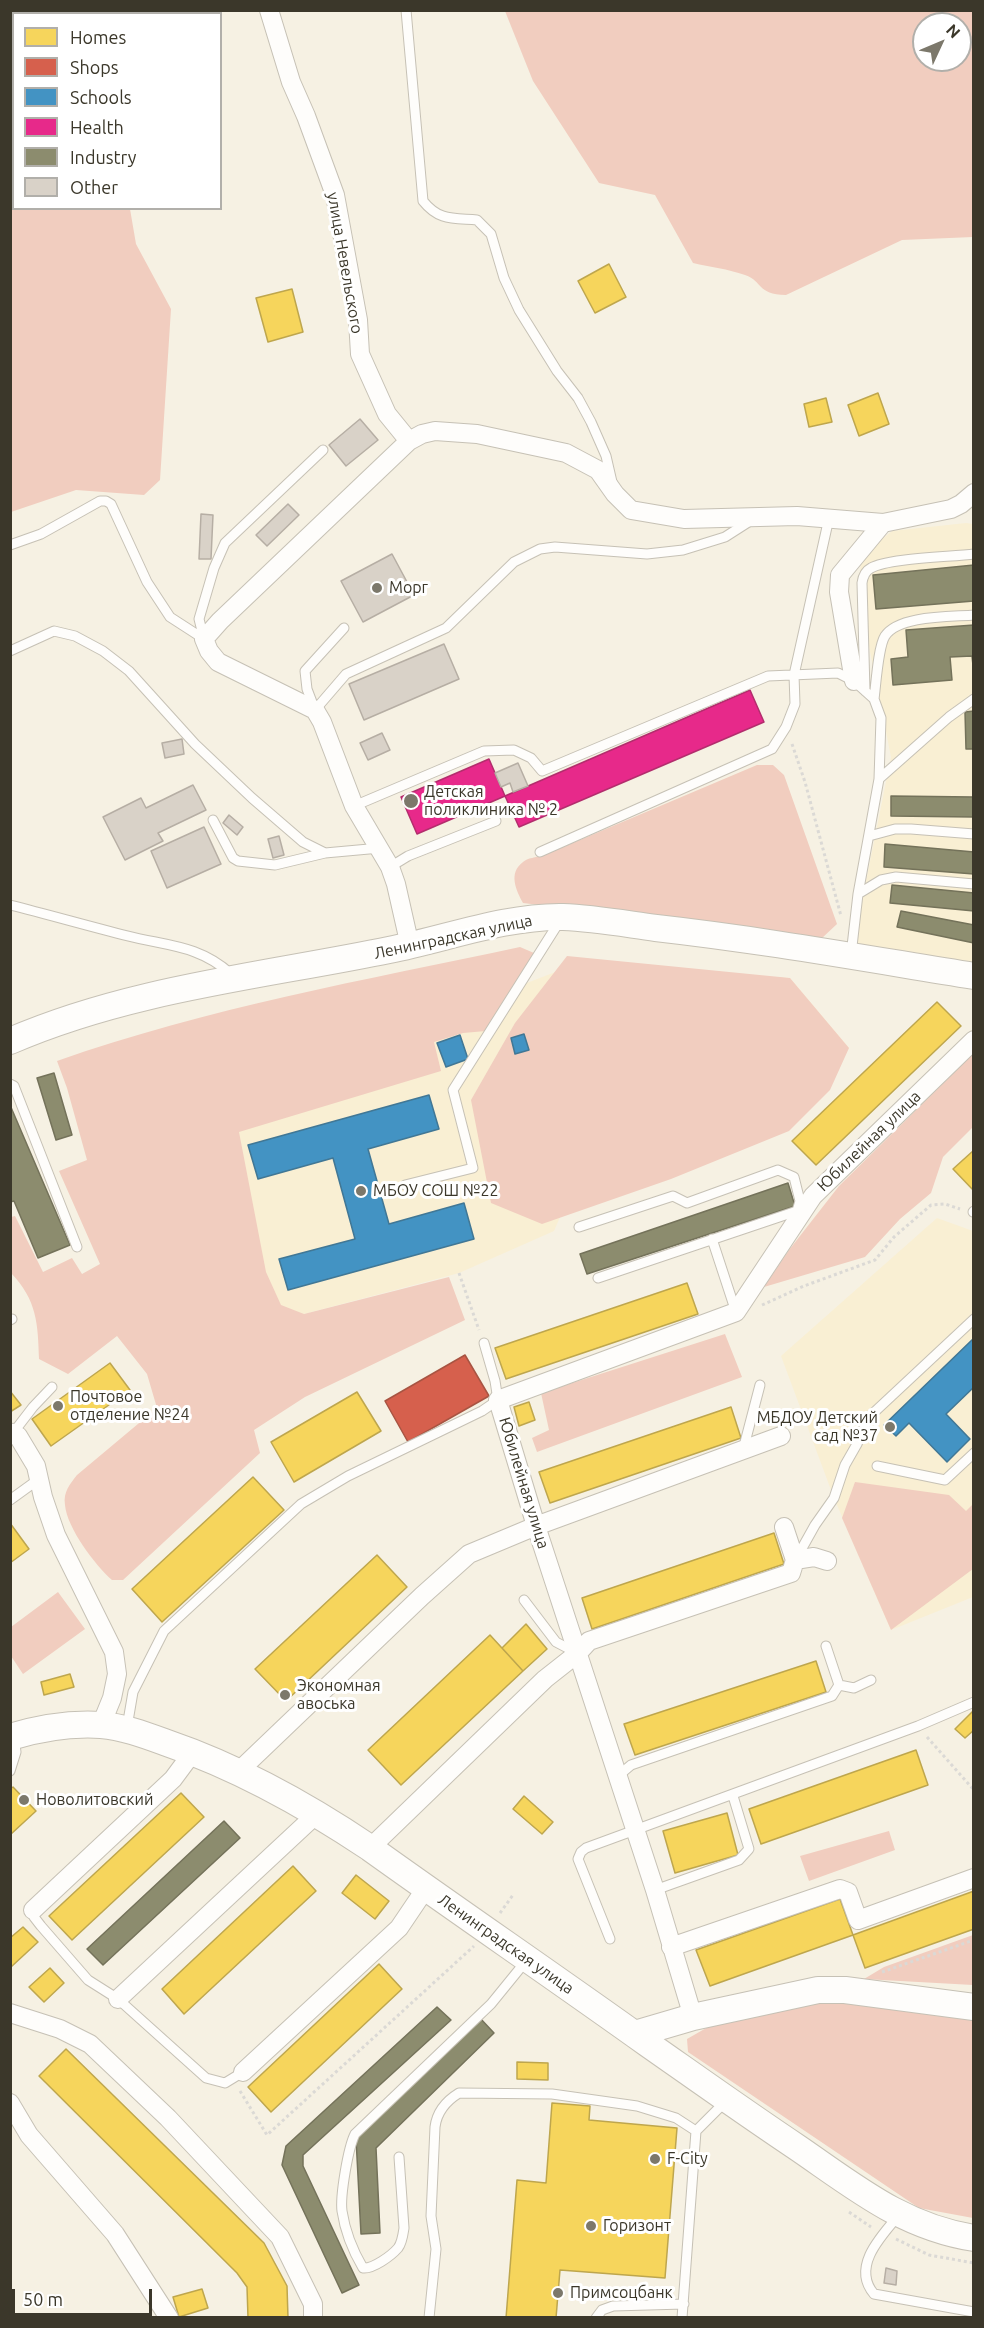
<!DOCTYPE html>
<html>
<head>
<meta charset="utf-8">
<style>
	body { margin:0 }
	#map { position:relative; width:984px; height:2328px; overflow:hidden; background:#f6f1e3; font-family:Ubuntu,sans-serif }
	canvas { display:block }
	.frame { position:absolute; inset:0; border:12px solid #3b372a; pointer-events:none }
	.legend { position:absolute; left:12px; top:12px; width:210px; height:198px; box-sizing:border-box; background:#fff; border:2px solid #b1afaa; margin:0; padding:8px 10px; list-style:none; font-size:18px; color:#3b372a }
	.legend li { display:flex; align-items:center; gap:12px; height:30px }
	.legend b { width:30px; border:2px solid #b1afaa }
	.north { position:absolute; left:912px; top:12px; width:60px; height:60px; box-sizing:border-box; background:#fff; border:2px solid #b1afaa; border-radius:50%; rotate:46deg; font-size:16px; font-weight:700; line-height:24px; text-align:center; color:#3b372a }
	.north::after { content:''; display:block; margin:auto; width:21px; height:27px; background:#7c786b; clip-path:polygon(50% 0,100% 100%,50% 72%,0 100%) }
	.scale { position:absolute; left:12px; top:2289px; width:140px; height:27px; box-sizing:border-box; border:3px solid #3b372a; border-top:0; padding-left:8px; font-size:18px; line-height:21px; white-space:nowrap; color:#3b372a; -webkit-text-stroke:4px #fff; paint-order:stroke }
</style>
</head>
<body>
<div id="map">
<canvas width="984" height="2328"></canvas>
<div class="frame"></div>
<ul class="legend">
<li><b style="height:16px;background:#f6d55c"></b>Homes</li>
<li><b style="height:16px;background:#d6604d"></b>Shops</li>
<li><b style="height:16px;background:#4393c3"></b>Schools</li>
<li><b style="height:16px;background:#e7298a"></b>Health</li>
<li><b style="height:16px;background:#8c8c6e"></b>Industry</li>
<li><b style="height:16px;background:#d9d2c8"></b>Other</li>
</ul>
<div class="north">N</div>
<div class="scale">50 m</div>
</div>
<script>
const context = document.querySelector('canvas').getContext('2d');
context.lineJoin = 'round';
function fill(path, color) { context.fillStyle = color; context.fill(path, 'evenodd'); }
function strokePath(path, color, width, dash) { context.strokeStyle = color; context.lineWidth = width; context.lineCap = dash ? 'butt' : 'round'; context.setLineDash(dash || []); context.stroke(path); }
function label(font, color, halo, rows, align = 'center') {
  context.font = font + ' Ubuntu,sans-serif'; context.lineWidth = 6; context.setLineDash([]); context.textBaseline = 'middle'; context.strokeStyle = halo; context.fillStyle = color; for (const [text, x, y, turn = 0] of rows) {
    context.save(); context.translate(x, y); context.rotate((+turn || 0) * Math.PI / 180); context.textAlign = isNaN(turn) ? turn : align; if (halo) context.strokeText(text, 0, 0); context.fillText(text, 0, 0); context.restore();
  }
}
fill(new Path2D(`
	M966 523 973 524V976L851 956 891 757 858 591 861 562 865 553 892 531Z
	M571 966 790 978 849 1048 771 1123 564 1208 554 1231 459 1273 304 1314 241 1315 220 1101Z
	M937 1218 973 1231V1597L891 1630 834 1498 781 1356Z`), '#f9efd3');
fill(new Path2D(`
	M10 11H104V14H14V208L130 209 136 244 171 309 160 480 144 495 76 490 11 512Z
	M505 11H973V237L902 240 786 295C756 294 764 282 745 275 728 269 710 267 693 263L655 195 599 183 533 81ZM924 24H960V60H924Z
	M757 765H773L784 775 837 924 821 939 523 903C516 890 508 873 523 862 527 858 537 857 542 856Z
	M520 947 534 953 486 1031 463 1033 434 1042 441 1071 239 1132 266 1272 281 1305 304 1314 449 1277 465 1320 305 1397 254 1430 260 1453 123 1580H112C95 1565 67 1528 65 1505 63 1492 70 1484 77 1475L157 1408 147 1374 117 1336 68 1374 39 1359C38 1324 37 1300 11 1273V1217L15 1216 43 1272 72 1258 82 1274 100 1264 59 1171 87 1160 67 1088 57 1061C207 1008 365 980 520 947Z
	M567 956 790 978 849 1048 830 1090 789 1131 671 1179 542 1224 491 1203 471 1100 515 1023Z
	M973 1054V1127L943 1157 931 1193 900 1219 865 1257 764 1287 789 1250 839 1186Z
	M725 1334 742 1377 537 1452 532 1438 549 1430 541 1393Z
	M855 1482 949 1495 966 1511 973 1504V1569L891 1630 842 1518Z
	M58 1592 85 1629 23 1674 11 1656V1627Z
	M889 1831 895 1850 809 1881 800 1856Z
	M973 1935V1985L864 1979 884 1967Z
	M809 1997 973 2014V2218L919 2208 688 2052 687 2039 708 2027Z`), '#f1cdbf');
const homes = new Path2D(`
	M609 264 626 297 595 313 578 281Z
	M292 289 303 332 268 342 256 298Z
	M878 393 889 424 859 436 848 405Z
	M826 398 832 422 809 427 804 404Z
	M937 1002 961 1026 816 1165 792 1141Z
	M974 1150V1191L953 1169Z
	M687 1283 698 1314 506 1379 495 1348Z
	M110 1363 130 1390 51 1446 32 1419Z
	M10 1391 21 1405 10 1412Z
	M357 1392 381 1431 294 1482 271 1442Z
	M529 1402 535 1420 519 1426 514 1407Z
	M731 1407 741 1438 550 1503 539 1472Z
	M253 1477 284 1510 162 1622 132 1589Z
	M10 1523 29 1549 10 1563Z
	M774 1533 784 1564 592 1629 582 1598Z
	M377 1555 407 1587 286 1701 255 1669Z
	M526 1624 547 1649 523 1671 502 1648Z
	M490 1635 523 1671 401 1785 368 1750Z
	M816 1661 826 1692 635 1755 624 1724Z
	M70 1674 74 1687 44 1695 41 1682Z
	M974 1710V1730L965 1738 955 1729Z
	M916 1750 928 1785 761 1844 749 1809Z
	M13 1787 36 1811 10 1835V1789Z
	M181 1793 204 1817 72 1940 49 1916Z
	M524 1796 553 1822 542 1834 513 1809Z
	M727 1813 738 1855 675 1873 663 1831Z
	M293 1866 316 1891 184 2014 162 1989Z
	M356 1875 389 1901 375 1919 342 1893Z
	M974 1891V1929L865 1968 853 1935Z
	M840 1899 853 1935 710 1986 696 1950Z
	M23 1927 38 1942 11 1967 10 1938Z
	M379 1964 402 1989 271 2112 248 2087Z
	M50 1968 64 1983 44 2002 29 1987Z
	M66 2049 264 2243 287 2286 288 2318H248L247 2287 237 2273 39 2076Z
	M517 2062 548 2063V2080L517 2079Z
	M552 2103 590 2106 589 2120 677 2128 665 2278 560 2270 556 2318H506L517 2180 546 2183Z
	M202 2289 208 2308 179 2317 173 2297Z`);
fill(homes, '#f6d55c');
strokePath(homes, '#bea64d', 1.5);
const shops = new Path2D(`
	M465 1355 489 1396 408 1442 385 1401Z`);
fill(shops, '#d6604d');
strokePath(shops, '#a85442', 1.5);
const schools = new Path2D(`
	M524 1034 529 1050 515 1054 511 1038Z
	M460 1035 468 1059 446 1067 437 1043Z
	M429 1095 439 1129 368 1149 389 1224 464 1203 474 1239 288 1290 279 1259 355 1239 333 1158 258 1179 248 1145Z
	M974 1338V1387L946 1414 970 1439 947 1462 909 1423 896 1436 884 1425Z`);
fill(schools, '#4393c3');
strokePath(schools, '#417795', 1.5);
const health = new Path2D(`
	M750 690 764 722 519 827 505 796Z
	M489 759 505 796 417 834 401 797Z`);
fill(health, '#e7298a');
strokePath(health, '#b32d6d', 1.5);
const industry = new Path2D(`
	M974 565V601L876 609 873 575Z
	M974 625V675L972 656 950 657 952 680 893 685 891 659 908 657 906 630Z
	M974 711V749H966L965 712Z
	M891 796 974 797V817L891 816Z
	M885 844 974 852V874L884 867Z
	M892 885 974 893V911L890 903Z
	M901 911 974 925V943L897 927Z
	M54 1073 72 1135 56 1140 37 1078Z
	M10 1105 70 1245 38 1258 14 1201 10 1202Z
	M788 1183 795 1206 587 1274 580 1254Z
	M224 1821 240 1838 103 1965 87 1949Z
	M437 2007 451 2020 303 2155V2166L359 2285 342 2293 282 2165 286 2146Z
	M479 2017 494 2033 376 2148 380 2233 361 2234 356 2138Z`);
fill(industry, '#8c8c6e');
strokePath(industry, '#74725a', 1.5);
const building = new Path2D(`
	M360 419 378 440 346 466 329 445Z
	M288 504 299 515 267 546 256 535Z
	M201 514 213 515 211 559H199Z
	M392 554 414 595 363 622 341 581Z
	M444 644 459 679 364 720 349 684Z
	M382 733 390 750 368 760 360 743Z
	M182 739 184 754 165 758 162 743Z
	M518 763 528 786 513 792 510 783 501 787 495 773Z
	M193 785 206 810 158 833 163 841 125 860 103 817 141 798 146 808Z
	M229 815 243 827 237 835 223 823Z
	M204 827 221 864 167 888 151 851Z
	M279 836 284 855 273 858 268 839Z
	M886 2268 897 2271 896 2285 884 2283Z`);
fill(building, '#d9d2c8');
strokePath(building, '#b6aea4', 1.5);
const lane = new Path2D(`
	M406 10 423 201C439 221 453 218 477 220L491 234 504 278 519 310 557 371 578 398 591 422 606 456 612 482
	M10 545 41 534 100 501H106L111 504 147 582 170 617 204 639
	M344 628 305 671 307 689 315 710 346 674 446 628 514 562 540 549 555 547 647 554 683 550 725 537 750 521
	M204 639 199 619 214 568 225 543 323 450
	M10 651 54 631 75 636 103 651 129 671 195 744 252 798 303 842 325 853
	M865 691 862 583C863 576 865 571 871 568 888 558 951 557 974 554
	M874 699C876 685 878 647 885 636 899 615 951 617 974 615
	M879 779 949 717 974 699
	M354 806 484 751 514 750 531 758 542 771 768 676 838 673 854 681 874 699 881 718 879 779 858 894 851 955
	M213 820 233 858 238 861 275 865 325 853 380 848
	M869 836 895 829H911L974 834
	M540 852 772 749 786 727 795 704 794 675 829 518
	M390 867 408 856 496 821
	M858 894 881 880 896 877 974 884
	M10 905C50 915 88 926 128 936 167 946 199 945 231 974
	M10 1084 14 1086 77 1247
	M405 1185 473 1168 453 1090 561 919
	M973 1212 974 1211
	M579 1227 673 1196 687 1203 778 1170 794 1177 800 1201 797 1211 598 1278
	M712 1239 736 1312
	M10 1320 12 1319
	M13 1433 33 1407 52 1387
	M743 1450 760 1385
	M877 1466 945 1480 974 1453
	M10 1500 39 1479
	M796 1559 815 1525 834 1498 845 1465 857 1444 868 1418 974 1319
	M524 1600 556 1642 577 1653
	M839 1685 854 1688 871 1680
	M127 1727 133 1692 164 1631 301 1504 348 1476 482 1411 498 1400 495 1381 484 1343
	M10 1771 16 1752 14 1738
	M618 1776 631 1765 832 1696 839 1685 826 1646
	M655 1890 739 1860 749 1849 733 1796
	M33 1910 34 1917 41 1926 88 1980 118 1999 206 2078 225 2083 243 2072
	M610 1939 578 1859 581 1852 586 1848 918 1726 974 1702
	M399 2157 404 2228C403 2235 402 2243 398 2248 391 2256 373 2269 363 2268 353 2251 345 2231 342 2211 340 2196 348 2148 355 2134L491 2004 526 1961
	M899 2215C881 2236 851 2267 874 2294L974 2312
	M429 2318 436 2249 431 2216 435 2127C437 2111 446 2101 459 2093L552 2094 637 2106 676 2118 696 2131
	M596 2318 602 2310 613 2306 684 2304
	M682 2318 696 2131 725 2102`);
const street = new Path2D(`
	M269 10 291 82 306 116 335 195 358 320 360 354 387 414 409 441
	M854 681 839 592 840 575 883 523 951 509 961 504 974 493
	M410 946 396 884 390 867 354 806 322 722 315 710 218 662 209 651 204 639 220 621 409 441 422 434 435 431 477 434 566 453 598 470 615 494 631 510 684 519 797 516 883 523
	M10 1435 13 1433 18 1436 36 1466 43 1497 56 1535 114 1652 117 1674 112 1698 101 1725
	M795 1560 814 1557 827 1561
	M239 1771 422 1596 469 1554 536 1526 781 1436
	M370 1848 545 1679 578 1653 589 1641 791 1573 795 1560 784 1527
	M33 1910 173 1779 193 1752
	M671 1947 840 1889 848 1892 858 1920 974 1878
	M118 1999 308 1822 314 1810
	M10 2013 60 2029 90 2044 168 2118 280 2237 313 2304V2318
	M693 2017 655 1890 536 1526 498 1400 736 1312 813 1196 974 1040
	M243 2072 399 1928 426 1888
	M10 2103 29 2135 115 2234 169 2318`);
const secondary = new Path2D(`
	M10 1041C130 989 262 976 389 950 446 939 504 916 563 917 594 918 626 924 656 928 763 940 868 959 974 976
	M10 1737C40 1728 70 1723 101 1725 124 1727 145 1735 167 1743 240 1768 306 1805 370 1848 462 1914 556 1978 648 2044 698 2079 747 2114 798 2148 855 2187 903 2227 974 2238
	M635 2034 693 2017 818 1990H845L974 2007`);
strokePath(lane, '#c6c1b5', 11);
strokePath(street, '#c6c1b5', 20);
strokePath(secondary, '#c6c1b5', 28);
strokePath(new Path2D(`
	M48 14 51 10
	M10 63 14 58
	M792 744 805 782 841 916
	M459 1273 479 1330
	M762 1305 804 1286 875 1260 894 1237 931 1205 945 1204 960 1209
	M927 1737 974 1790
	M500 1913 513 1895
	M882 1972 974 1940
	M240 2091 267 2135 474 1946
	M849 2212 871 2227
	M896 2239 929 2255 974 2263`), '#dbd9d5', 3, [3, 3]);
strokePath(lane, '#fefdfb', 9);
strokePath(street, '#fefdfb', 18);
strokePath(secondary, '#fefdfb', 26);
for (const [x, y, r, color] of [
	[377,588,6,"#7c786b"],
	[411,801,8,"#7c786b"],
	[361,1191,6,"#7c786b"],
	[58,1406,6,"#7c786b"],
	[890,1427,6,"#7c786b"],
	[285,1695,6,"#7c786b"],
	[24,1800,6,"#7c786b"],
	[655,2159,6,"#7c786b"],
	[591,2226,6,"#7c786b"],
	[558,2293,6,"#7c786b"]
]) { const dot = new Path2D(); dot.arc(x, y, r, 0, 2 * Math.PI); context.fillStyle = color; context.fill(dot); strokePath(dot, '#fff', 2); }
label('16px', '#3b372a', '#fff', [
	["улица Невельского",345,263,80],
	["Ленинградская улица",453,937,-12],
	["Юбилейная улица",869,1141,-44],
	["Юбилейная улица",524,1483,73],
	["Ленинградская улица",506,1944,35]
]);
label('16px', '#3b372a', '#fff', [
	["Морг",389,588],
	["Детская",424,792],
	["поликлиника № 2",424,810],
	["МБОУ СОШ №22",373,1191],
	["Почтовое",70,1397],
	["отделение №24",70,1415],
	["МБДОУ Детский",878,1418,"right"],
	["сад №37",878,1436,"right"],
	["Экономная",297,1686],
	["авоська",297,1704],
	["Новолитовский",36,1800],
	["F-City",667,2159],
	["Горизонт",603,2226],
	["Примсоцбанк",570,2293]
], 'left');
</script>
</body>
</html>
